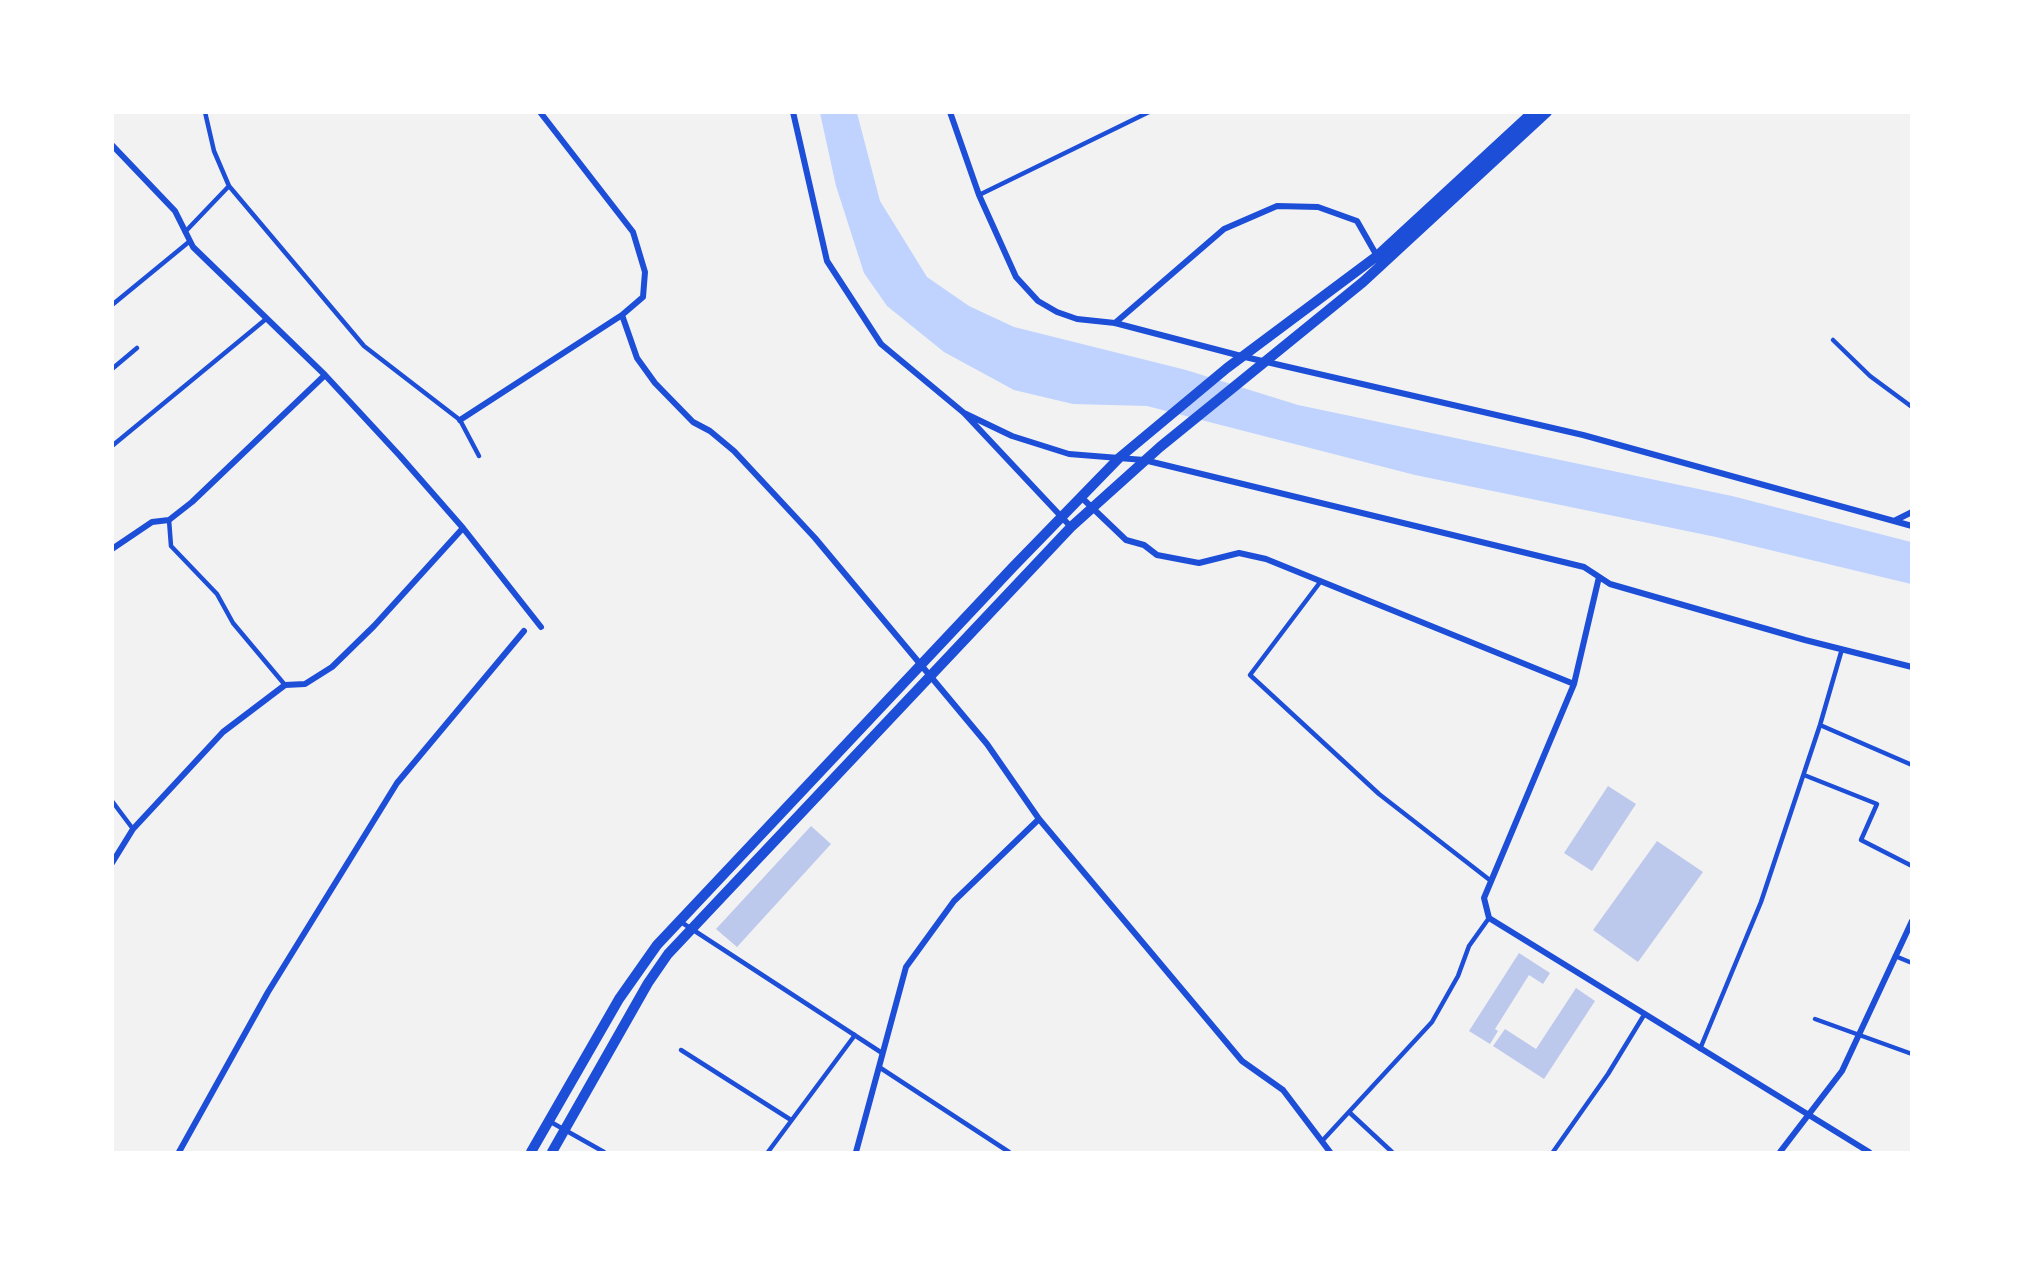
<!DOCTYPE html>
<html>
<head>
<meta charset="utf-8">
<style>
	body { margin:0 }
	#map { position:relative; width:2024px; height:1265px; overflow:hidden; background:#f2f2f2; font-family:Helvetica,sans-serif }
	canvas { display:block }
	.frame { position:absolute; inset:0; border:114px solid #fff; pointer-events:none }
</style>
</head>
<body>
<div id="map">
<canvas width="2024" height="1265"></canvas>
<div class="frame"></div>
</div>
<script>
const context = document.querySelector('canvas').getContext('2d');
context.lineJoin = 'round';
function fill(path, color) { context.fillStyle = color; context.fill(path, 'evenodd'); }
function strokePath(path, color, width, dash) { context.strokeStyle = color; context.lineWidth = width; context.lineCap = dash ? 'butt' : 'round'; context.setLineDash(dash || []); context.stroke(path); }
fill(new Path2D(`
	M820 113H857L880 201 927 277 969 306 1014 327 1186 370 1298 405 1732 496 1911 542V584L1716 537 1415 475 1147 406 1073 404 1014 390 944 352 887 306 864 273 836 186Z`), '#bfd3fe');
fill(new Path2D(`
	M1608 786 1636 804 1592 871 1564 853Z
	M811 826 831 844 737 947 716 929Z
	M1657 841 1703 872 1638 962 1593 930Z
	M1519 953 1550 973 1543 984 1529 975 1495 1029 1498 1031 1490 1044 1469 1031Z
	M1576 988 1595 1001 1544 1079 1493 1046 1505 1029 1536 1049Z`), '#bdc9ec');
strokePath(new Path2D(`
	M205 112 214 151 229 186 364 346 460 420 479 456
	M979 195 1149 112
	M185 232 229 186
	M112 305 190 241
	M1833 340 1870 376 1912 407
	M112 369 137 348
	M112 446 266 319
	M169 520 171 546 217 594 233 623 285 685
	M1321 581 1250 675 1379 794 1491 881
	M1820 725 1912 765
	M1804 775 1877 804 1861 840 1912 866
	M112 801 133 829
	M681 922 882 1053
	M1895 956 1912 963
	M1815 1019 1912 1054
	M1700 1049 1761 902 1820 725 1842 649
	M681 1050 791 1120
	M879 1067 1009 1152
	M1349 1112 1392 1152
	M549 1121 604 1152
	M1323 1140 1432 1022 1458 976 1469 946 1489 918
	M768 1152 855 1035
	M1553 1152 1608 1074 1644 1015`), '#1d4ed8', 4.5);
strokePath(new Path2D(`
	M540 112 633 232 645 272 643 297 622 315 637 358 655 383 693 422 710 431 734 451 815 538 987 744 1039 819 1242 1061 1283 1090 1330 1152
	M793 112 827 261 881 344 964 413 1071 527
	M950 112 979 195 1016 277 1038 301 1057 312 1077 319 1115 323 1245 357 1583 435 1912 526
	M112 145 175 211 193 247 325 375 400 456 463 528 541 627
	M1115 323 1224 229 1277 206 1318 207 1357 221 1377 256
	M964 413 1012 436 1069 454 1144 460 1584 567 1610 584 1805 640 1912 667
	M460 420 622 315
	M1081 497 1126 540 1144 545 1157 555 1199 563 1239 553 1266 559 1574 684
	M1894 521 1912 512
	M112 549 152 522 169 520 192 502 325 375
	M1599 577 1574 684 1484 898 1489 918 1869 1152
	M112 863 133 829 223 732 285 685 305 684 332 667 374 626 463 528
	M179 1152 268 992 397 783 524 631
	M856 1152 906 967 954 901 1039 819
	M1780 1152 1842 1071 1912 921`), '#1d4ed8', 6);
strokePath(new Path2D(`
	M531 1152 619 999 657 945 1013 567 1119 458 1227 368 1377 256 1533 112
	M552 1152 648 983 668 954 1071 527 1160 447 1363 282 1547 112`), '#1d4ed8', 10);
</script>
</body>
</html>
